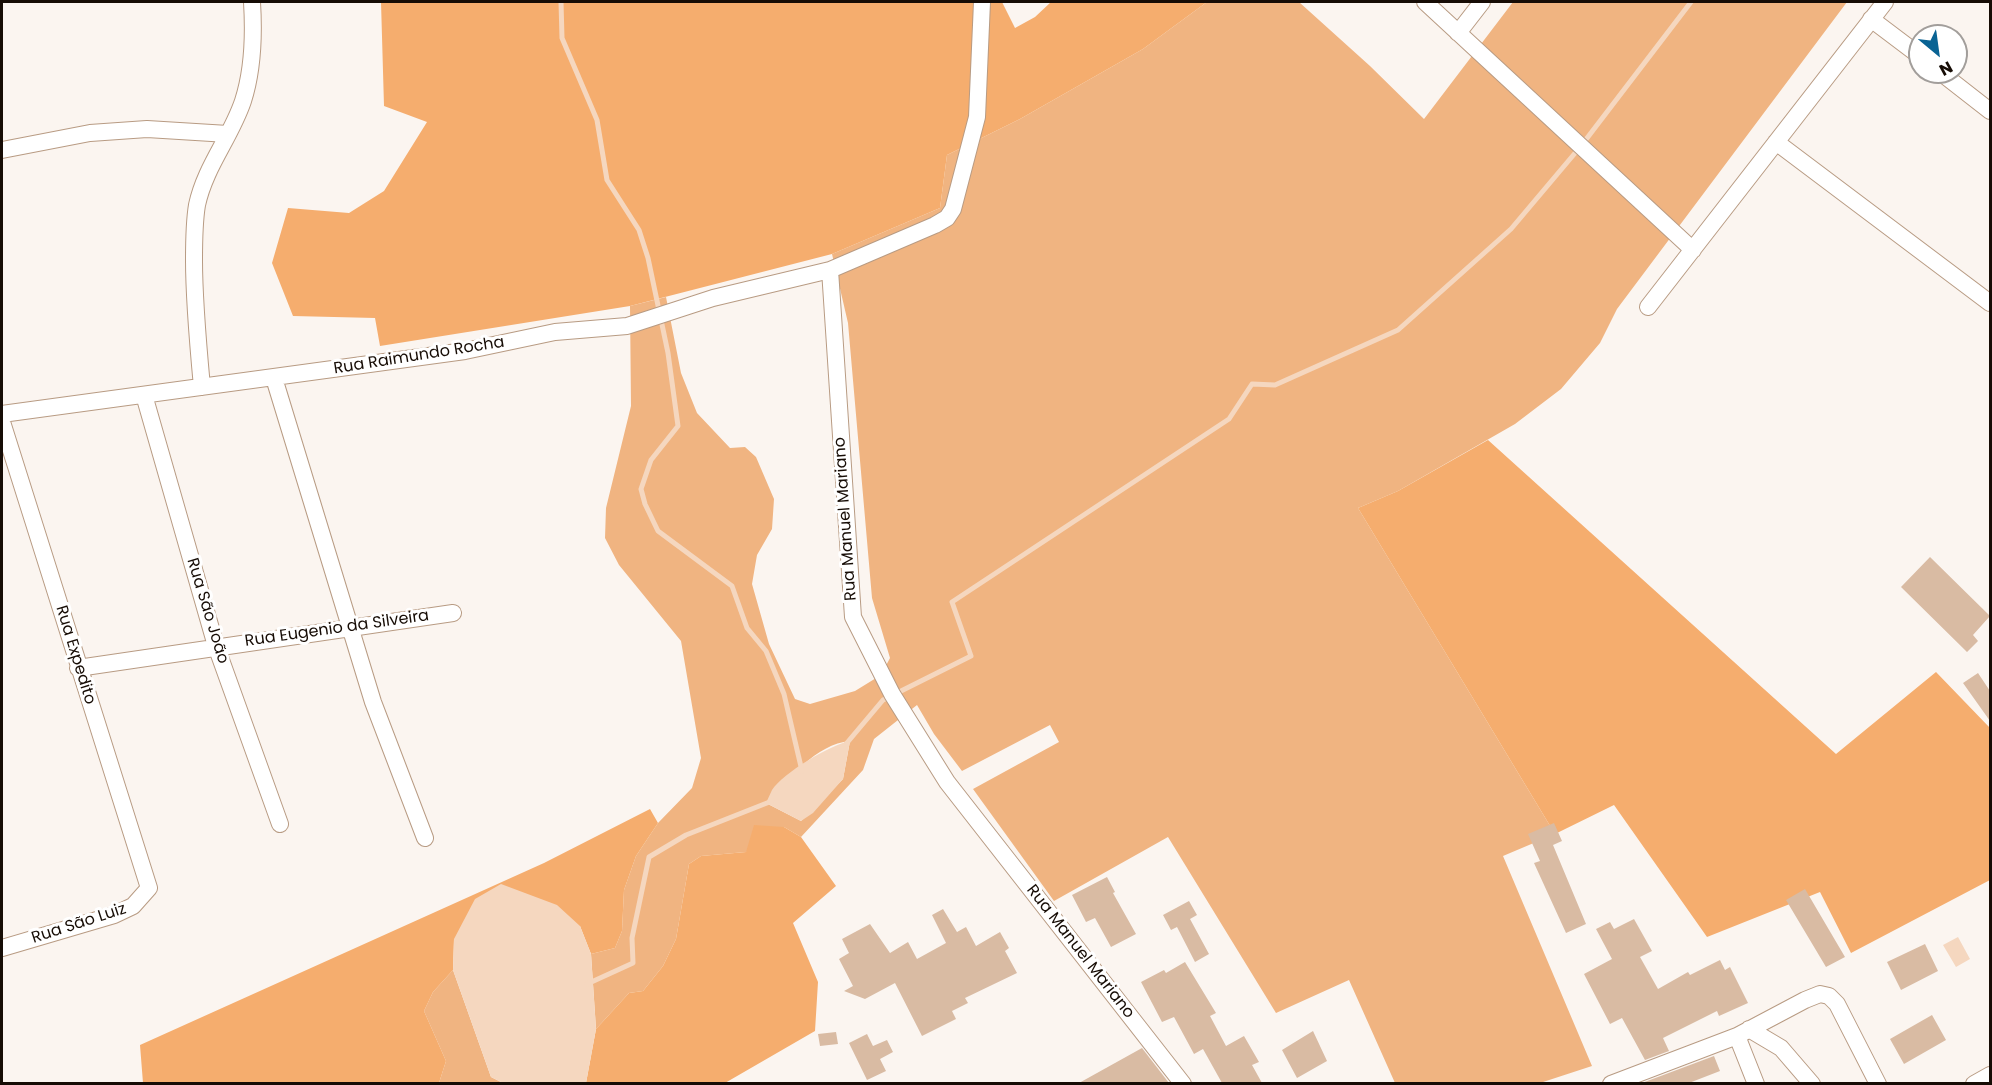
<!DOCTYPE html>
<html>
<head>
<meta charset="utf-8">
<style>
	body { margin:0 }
	#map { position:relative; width:1992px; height:1085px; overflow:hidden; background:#fbf5f0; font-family:Poppins,sans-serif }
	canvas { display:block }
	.frame { position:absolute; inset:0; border:3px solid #160c05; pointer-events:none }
	.north { position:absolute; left:1908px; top:24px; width:60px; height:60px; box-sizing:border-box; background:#fff; border:2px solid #a29e9b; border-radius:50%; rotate:151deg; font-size:16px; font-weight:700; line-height:24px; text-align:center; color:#160c05 }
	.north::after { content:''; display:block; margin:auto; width:21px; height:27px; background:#096394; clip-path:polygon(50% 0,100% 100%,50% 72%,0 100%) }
</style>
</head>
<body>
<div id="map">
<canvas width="1992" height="1085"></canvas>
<div class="frame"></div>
<div class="north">N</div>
</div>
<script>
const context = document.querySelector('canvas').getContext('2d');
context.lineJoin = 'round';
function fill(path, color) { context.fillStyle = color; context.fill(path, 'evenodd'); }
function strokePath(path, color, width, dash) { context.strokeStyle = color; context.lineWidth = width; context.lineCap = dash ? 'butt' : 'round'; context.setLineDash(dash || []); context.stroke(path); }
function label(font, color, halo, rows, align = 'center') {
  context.font = font + ' Poppins,sans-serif'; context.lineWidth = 6; context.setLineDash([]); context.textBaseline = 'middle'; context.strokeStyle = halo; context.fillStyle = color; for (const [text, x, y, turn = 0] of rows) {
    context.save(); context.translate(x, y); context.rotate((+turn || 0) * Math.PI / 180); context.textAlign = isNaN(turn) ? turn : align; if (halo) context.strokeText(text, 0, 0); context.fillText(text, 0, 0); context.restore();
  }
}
fill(new Path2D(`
	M1207 2H1299L1370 66 1424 119 1513 2H1847L1617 309 1600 343 1561 389 1515 424 1398 491 1358 508 1555 834 1503 856 1592 1066 1540 1083H1395L1349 980 1276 1013 1168 837 1054 901 973 789 1059 742 1050 725 962 771 934 734 917 705 874 739 863 770 801 837 784 827 746 852 701 856 689 864 676 939 663 966 643 991 629 993 596 1029 591 954 615 948 622 931 624 890 636 856 658 823 692 788 701 758 681 641 619 565 605 538 606 508 631 406 630 306 666 297 681 373 697 413 730 448 745 447 756 457 774 499 772 529 757 555 752 584 769 644 795 699 810 704 855 691 881 675 890 658 872 598 848 323 832 254 940 208 947 155 1020 119 1143 49ZM850 741 843 779 801 821 766 803C788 780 816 744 850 741Z
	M453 970 491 1077 503 1083H439L446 1061 424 1011 433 992Z`), '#f0b481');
fill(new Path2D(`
	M381 2H1002L1015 28 1035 17 1051 2H1207L1143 49 1020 119 947 155 940 208 832 254 630 306 380 346 375 318 293 316 272 263 288 208 349 213 384 191 427 122 384 106Z
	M1488 440 1836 754 1936 672 1990 728V880L1851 953 1820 892 1707 937 1614 805 1555 834 1358 508 1398 491Z
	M650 809 658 823 636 856 624 890 622 931 615 948 591 954 580 926 454 939 453 970 433 992 424 1011 446 1061 439 1083H143L140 1045 544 863Z
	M754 825 784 827 801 837 836 886 793 923 818 982 815 1031 725 1083H586L596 1029 629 993 643 991 663 966 676 939 689 864 701 856 746 852Z`), '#f5ad6e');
fill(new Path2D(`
	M850 741 843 779 813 813 801 821 766 803C768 799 770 794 772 790 783 773 830 745 850 741Z
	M501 884 557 905 580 926 591 954 596 1029 586 1083H503L491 1077 453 970 454 939 475 899Z
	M1958 937 1970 959 1956 967 1943 945Z`), '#f5d7bf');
strokePath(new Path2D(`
	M561 2 562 38 597 120 607 180 639 230 648 258 668 353 678 426 651 460 641 489 645 504 658 531 732 586 747 628 766 651 784 694 802 771
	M846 744 883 700 971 656 952 602 1229 419 1252 384 1275 385 1398 330 1511 229 1581 146 1691 2
	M587 984 633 963 632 938 649 857 686 835 772 801`), '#f5d7bf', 5);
fill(new Path2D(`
	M1930 557 1990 616 1973 635 1978 641 1967 652 1901 587Z
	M1978 673 1990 691V721L1963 683Z
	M1554 823 1562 841 1553 845 1586 924 1566 933 1534 863 1540 861 1528 834Z
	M1107 877 1115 892 1113 893 1136 934 1111 947 1095 918 1086 922 1072 895Z
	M1805 889 1845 957 1826 967 1786 900Z
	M1189 901 1197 915 1190 919 1209 954 1195 962 1177 927 1171 930 1163 915Z
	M943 909 957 932 966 927 976 946 1000 932 1009 948 1005 951 1017 973 965 998 968 1003 952 1011 956 1019 922 1036 895 983 865 999 844 991 853 986 839 959 849 953 842 939 870 924 890 953 908 942 917 959 946 943 932 915Z
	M1634 919 1652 951 1640 957 1658 989 1688 972 1690 975 1720 960 1725 970 1730 967 1748 1003 1719 1016 1717 1011 1663 1038 1669 1051 1645 1060 1622 1018 1610 1024 1584 974 1612 959 1596 929 1610 922 1614 929Z
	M1925 944 1938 971 1901 990 1887 962Z
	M1185 962 1216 1013 1210 1016 1226 1046 1244 1036 1259 1062 1252 1065 1262 1083H1222L1203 1049 1194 1054 1174 1017 1162 1022 1141 982 1164 970 1166 973Z
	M1932 1015 1946 1040 1904 1064 1890 1039Z
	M1313 1031 1327 1061 1297 1078 1282 1050Z
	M836 1032 838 1044 820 1046 818 1034Z
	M867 1034 873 1046 887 1040 893 1052 880 1059 886 1071 867 1080 849 1043Z
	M1142 1048 1169 1083H1079Z
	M1714 1056 1720 1071 1689 1083H1642Z`), '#d9bba3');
const minor = new Path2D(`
	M982 2 977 117 953 209 947 218 935 225 830 270 853 617 892 694 947 782 1183 1084
	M1425 2 1693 250
	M1871 19 1920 56
	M1458 33 1482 2
	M1940 72 1990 111
	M1776 142 1990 303
	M2 150 90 133 147 129 228 134
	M1648 307 1885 2
	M274 378 373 702 425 838
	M202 387C198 344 194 302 194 260 194 241 194 223 197 205 205 167 231 137 243 101 253 70 254 34 252 2
	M144 395 216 646 280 824
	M2 414 465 351 555 332 627 326 713 298 830 270
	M2 422 149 888 133 906 114 915 2 948
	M78 668 453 613
	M1749 1029 1781 1048 1812 1084
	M1737 1036 1756 1084
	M1611 1084 1737 1036 1805 1000 1820 994 1829 996 1837 1004 1878 1084
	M1974 1084 1990 1075`);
strokePath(minor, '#b89b83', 18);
strokePath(minor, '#fff', 16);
label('16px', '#160c05', '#fff', [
	["Rua Raimundo Rocha",419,356,-9],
	["Rua Manuel Mariano",846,519,-94],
	["Rua São João",207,611,73],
	["Rua Eugenio da Silveira",337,629,-8],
	["Rua Expedito",75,655,73],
	["Rua São Luiz",79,924,-18],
	["Rua Manuel Mariano",1080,952,52]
]);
</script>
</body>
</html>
